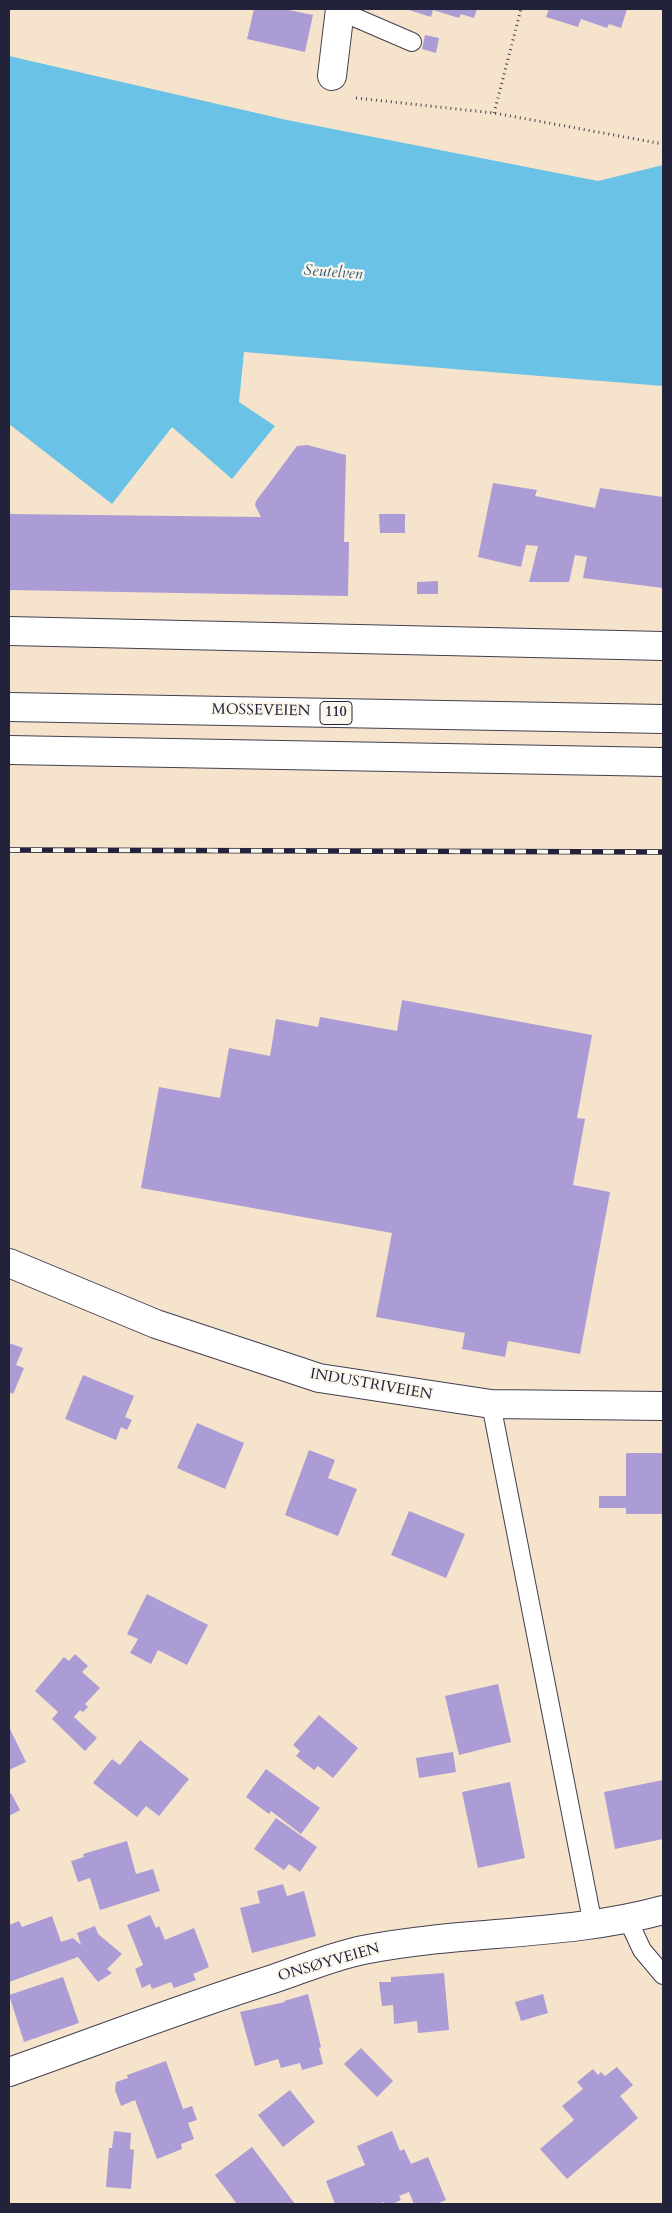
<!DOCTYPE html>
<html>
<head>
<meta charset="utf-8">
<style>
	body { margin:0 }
	#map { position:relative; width:672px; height:2213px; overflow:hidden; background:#f6e3cb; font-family:Cardo,serif }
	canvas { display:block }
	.frame { position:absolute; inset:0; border:10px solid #22223b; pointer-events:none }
</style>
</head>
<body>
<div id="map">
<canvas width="672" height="2213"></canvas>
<div class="frame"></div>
</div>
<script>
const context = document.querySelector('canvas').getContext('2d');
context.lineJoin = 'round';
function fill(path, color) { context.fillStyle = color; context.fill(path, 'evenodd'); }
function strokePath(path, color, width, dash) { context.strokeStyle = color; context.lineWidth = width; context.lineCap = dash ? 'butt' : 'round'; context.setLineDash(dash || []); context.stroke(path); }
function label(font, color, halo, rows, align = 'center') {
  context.font = font + ' Cardo,serif'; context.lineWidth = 4.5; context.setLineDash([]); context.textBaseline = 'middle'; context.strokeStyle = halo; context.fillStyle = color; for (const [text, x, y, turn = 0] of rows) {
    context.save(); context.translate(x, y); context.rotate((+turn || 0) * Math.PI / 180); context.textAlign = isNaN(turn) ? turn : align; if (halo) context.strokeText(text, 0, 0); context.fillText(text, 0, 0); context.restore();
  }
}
fill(new Path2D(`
	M9 56 287 120 598 181 663 165V386L244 352 239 402 275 426 232 479 172 427 112 504 9 424Z`), '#6ac3e7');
fill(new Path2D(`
	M254 9H284L313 15 305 52 247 39Z
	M406 9H477L474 18 461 14 459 18 433 10 431 17Z
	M549 9H627L621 28 609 24 607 28 581 19 578 27 546 17Z
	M425 35 439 38 436 53 422 49Z
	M307 445 346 455 344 542H349L348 596 9 590V514L261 517 255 505 256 501 297 446Z
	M493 483 537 490 535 496 595 508 600 488 663 497V588L583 578 587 557 575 555 569 582H529L538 546 526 545 521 567 478 557Z
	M379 514H405V533H380Z
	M438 581V594H417V582Z
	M402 1000 592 1035 577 1118 585 1119 573 1185 610 1192 580 1354 508 1341 505 1357 462 1349 465 1333 376 1317 392 1233 141 1188 159 1087 220 1098 229 1048 270 1056 276 1019 318 1027 320 1017 397 1031Z
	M9 1343 23 1348 16 1365 24 1368 13 1394 9 1392Z
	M83 1375 134 1396 125 1417 132 1420 127 1430 121 1427 116 1440 65 1419Z
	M197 1423 244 1443 225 1489 177 1468Z
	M309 1450 335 1460 328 1478 357 1489 338 1536 285 1515Z
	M626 1453H663V1514H626V1508H599V1496H626Z
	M409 1511 465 1534 446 1578 391 1555Z
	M147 1594 208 1625 187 1665 158 1650 151 1664 130 1653 138 1639 127 1634Z
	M75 1654 88 1666 82 1672 100 1688 85 1704 88 1707 83 1712 80 1710 74 1717 97 1738 85 1751 52 1719 58 1712 35 1691 64 1657 69 1661Z
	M498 1684 511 1742 459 1755 445 1696Z
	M319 1715 358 1748 333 1778 318 1766 314 1770 296 1756 300 1751 293 1745Z
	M9 1727 26 1762 9 1770Z
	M140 1740 189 1779 159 1816 146 1806 137 1817 93 1783 112 1759 120 1765Z
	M453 1752 456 1772 419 1778 416 1758Z
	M266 1769 320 1808 301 1834 271 1811 269 1814 246 1797Z
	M663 1780V1839L615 1849 604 1792Z
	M510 1782 525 1858 478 1868 462 1792Z
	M11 1793 20 1810 9 1816V1794Z
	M276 1818 317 1847 300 1872 289 1864 284 1870 254 1849Z
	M127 1841 136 1874 153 1869 160 1891 100 1910 90 1878 78 1882 71 1861 84 1857 83 1854Z
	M283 1884 287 1896 304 1891 316 1936 252 1953 240 1908 260 1903 257 1891Z
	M150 1915 156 1928 159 1926 165 1940 194 1928 209 1967 193 1974 196 1980 174 1988 171 1982 152 1989 150 1984 142 1988 135 1969 143 1965 127 1925Z
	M52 1916 61 1942 73 1938 81 1945 77 1933 95 1926 98 1934 122 1954 107 1969 112 1973 98 1982 78 1957 9 1982V1925L19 1921 22 1927Z
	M444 1973 449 2030 418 2033 417 2021 394 2024 393 2005 382 2006 379 1982H391V1977Z
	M63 1977 79 2023 24 2042 9 1995Z
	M308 1994 321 2047 319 2048 323 2064 302 2070 300 2063 281 2068 278 2059 255 2066 240 2012 285 2002 284 2001Z
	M543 1994 548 2013 521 2021 515 2002Z
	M361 2048 393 2081 377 2097 344 2064Z
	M166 2061 183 2109 192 2106 197 2120 188 2123 194 2139 181 2144 182 2149 157 2159 135 2100 121 2106 115 2090 116 2082 128 2078 127 2075Z
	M617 2067 633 2085 620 2096 638 2118 567 2179 540 2149 574 2120 562 2106 583 2089 577 2082 593 2069 598 2075 601 2072 605 2076Z
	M290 2090 315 2122 283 2147 258 2115Z
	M114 2131 131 2133 130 2149 134 2150 131 2189 106 2187 109 2148H112Z
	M392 2131 400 2151 404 2149 411 2164 428 2157 446 2200 436 2204H414L409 2192 399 2196 401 2200 392 2204H384V2202L379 2204H335L326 2181 365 2165 357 2146Z
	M252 2147 295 2204H237L215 2175Z`), '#ab9cd5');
const lane = new Path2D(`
	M340 11 412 42
	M491 1404 593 1925
	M628 1920 642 1950 663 1975`);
const street = new Path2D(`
	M332 76 340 9
	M9 631 663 646
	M9 1263 156 1324 319 1378 491 1404 663 1406`);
const secondary = new Path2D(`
	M9 2072C97 2041 184 2007 273 1979 303 1969 333 1956 363 1950 463 1930 565 1937 663 1910`);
const highway = new Path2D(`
	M9 707 663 719
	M9 750 663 762`);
strokePath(lane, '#423f51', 20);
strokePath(street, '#423f51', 30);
strokePath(secondary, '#423f51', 30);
strokePath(highway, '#423f51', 30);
strokePath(new Path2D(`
	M356 98 494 113 663 144
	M494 113 521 9`), '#423f51', 3, [1, 4]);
strokePath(lane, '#fff', 18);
strokePath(street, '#fff', 28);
strokePath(secondary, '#fff', 28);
strokePath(highway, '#fff', 28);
const rail = new Path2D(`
	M9 850 663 852`);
strokePath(rail, '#22223b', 5.5);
strokePath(rail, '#fbf7ec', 4, [11]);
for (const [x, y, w] of [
	[336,713,32]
]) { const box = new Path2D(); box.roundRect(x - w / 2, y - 11.5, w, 23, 4); context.fillStyle = '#fbf7ec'; context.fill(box); strokePath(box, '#22223b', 1); }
label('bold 14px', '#22223b', null, [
	["110",336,713]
]);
label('15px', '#22223b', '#fbf7ec', [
	["MOSSEVEIEN",261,711,1],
	["INDUSTRIVEIEN",371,1385,10],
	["ONSØYVEIEN",329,1963,-16]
]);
label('italic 16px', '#3b5a77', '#fbf7ec', [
	["Seutelven",333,273,4]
]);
</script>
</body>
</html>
